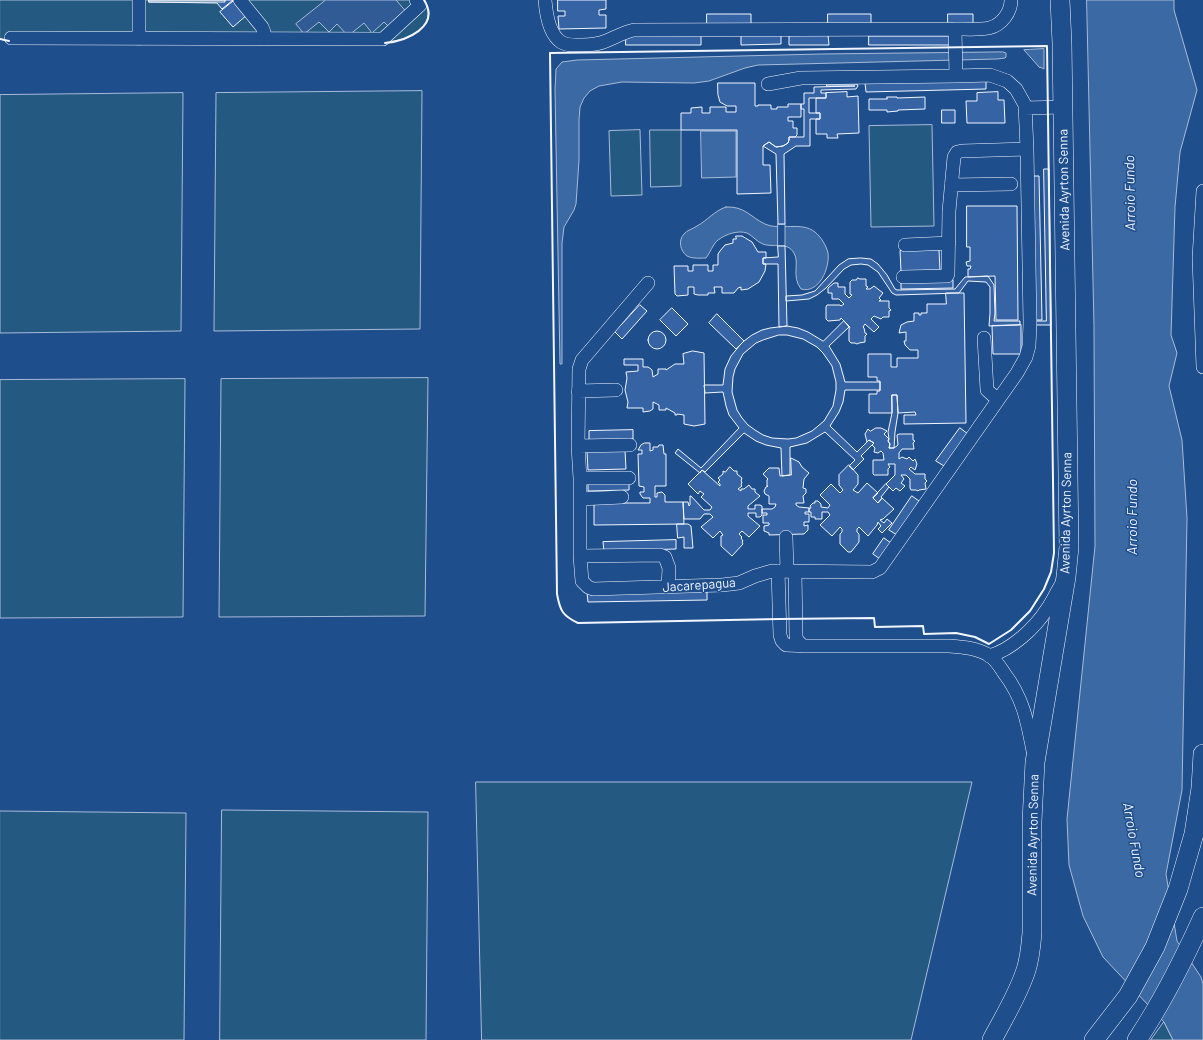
<!DOCTYPE html>
<html>
<head>
<meta charset="utf-8">
<style>
	body { margin:0 }
	canvas { display:block; background:#1f4e8c }
</style>
</head>
<body>
<canvas width="1203" height="1040"></canvas>
<script>
const context = document.querySelector('canvas').getContext('2d');
context.lineJoin = 'round';
function fill(path, color) { context.fillStyle = color; context.fill(path, 'evenodd'); }
function strokePath(path, color, width, dash) { context.strokeStyle = color; context.lineWidth = width; context.lineCap = dash ? 'butt' : 'round'; context.setLineDash(dash || []); context.stroke(path); }
function label(font, color, halo, rows, align = 'center') {
  context.font = font + ' Barlow,sans-serif'; context.lineWidth = 3; context.setLineDash([]); context.textBaseline = 'middle'; context.strokeStyle = halo; context.fillStyle = color; for (const [text, x, y, turn = 0] of rows) {
    context.save(); context.translate(x, y); context.rotate((+turn || 0) * Math.PI / 180); context.textAlign = isNaN(turn) ? turn : align; if (halo) context.strokeText(text, 0, 0); context.fillText(text, 0, 0); context.restore();
  }
}
const green = new Path2D(`
	M0 0H424C440 28 407 40 385 43L8 41 0 39Z
	M422 91 420 329 214 331 216 93Z
	M183 93 181 331 0 333V95Z
	M932 125 934 226 871 227 869 126Z
	M640 130 642 195 611 196 609 131Z
	M650 130H681V186L651 187Z
	M428 378 425 616 219 617 221 379Z
	M185 379 183 617 0 618V380Z
	M476 782H972L911 1040H482Z
	M222 810 428 812 426 1040H220Z
	M0 811 186 813 184 1040H0Z
	M1164 1022 1173 1040H1151Z`);
fill(green, '#245a82');
strokePath(green, '#a8bbd7', 1);
const parking = new Path2D(`
	M326 0H396L409 15 392 30 384 22 372 33 364 23 348 36 337 24 329 32 319 22 304 34 296 24Z`);
fill(parking, '#305b95');
strokePath(parking, '#a8bbd7', 1);
const water = new Path2D(`
	M1087 0H1174V10L1197 90 1180 152 1175 207 1171 335 1177 353 1169 386 1182 440 1187 518 1182 790 1166 874 1177 941 1201 977 1203 984V1040H1173L1164 1022 1103 957 1083 916 1069 865 1067 819 1095 546 1094 326Z
	M1044 49V69L1040 67V68L1024 50Z
	M1003 52 1006 53V57L1005 58 997 59 758 65 745 68 709 81 694 83 622 82 599 86 590 91 584 98 580 107 579 120V160L576 204 574 210 564 227 562 243V364H560L555 89 556 69 562 62 577 60 821 54Z
	M701 131H736V177L702 178Z
	M726 207C745 206 750 217 765 224 781 231 801 221 815 232 821 237 826 245 828 253 830 268 819 294 801 289 791 276 800 263 794 253 787 241 773 248 763 244 757 242 753 236 747 233 738 230 726 234 718 240 713 244 710 253 706 258 700 258 693 259 687 256 680 251 678 240 684 234 687 230 693 229 697 226 708 220 714 211 726 207Z`);
fill(water, '#3b69a3');
strokePath(water, '#a8bbd7', 1);
const pier = new Path2D(`
	M778 224H785V246H778Z`);
fill(pier, '#1f4e8c');
strokePath(pier, '#a8bbd7', 1);
const building = new Path2D(`
	M149 0H233L222 9 217 3 149 2Z
	M149 0H225V2H149Z
	M235 0 248 14 233 27 220 12Z
	M558 0H606V9L599 10V15H606V28L559 29 558 16H565V11H558Z
	M707 14H751V24H707Z
	M828 14H871V24H828Z
	M948 14H973V24H948Z
	M626 35H701V45H626Z
	M781 35V44L741 45V36Z
	M828 35 829 45H789V36Z
	M869 36H951V45H869Z
	M986 80V89L866 92 865 83Z
	M718 83H755V106H758V105H771V109H777V107H788V104H801V117H788V121H793V128H797V135L795 137H789V140L788 143 783 146 776 147 769 142 763 146V165H770L771 193 737 194V130H681V113H691V108L702 107V113H710V107H726V112H736V106H727L720 102 718 95Z
	M827 84H857L858 86 856 89 821 90V93H826V98H809V113H820V119H810V146H796L784 154 785 224H778L776 154 763 146 769 142 776 147 783 146 788 143 789 140V137H804V109H801V104H804V93H814V87L855 86H827Z
	M847 92V97L858 96 859 133 837 134 838 138H827V134H816V119H820V113H816V98H826V93Z
	M998 92V100H1004L1005 123H967L966 101H977V93Z
	M887 97H897V98L925 97V109L898 110V111L887 112V110H869V99H887Z
	M942 110H955V123H942Z
	M1044 169H1049L1051 325H1034V321H1046Z
	M1031 176H1039L1042 320H1034Z
	M967 206H1017L1018 320H996L995 276 968 277V269H970L971 266H967L966 262 970 261V247H967Z
	M736 236H742L752 242 758 252H766V258H763V264H766L765 271 759 282 748 289 741 290V287L738 288 734 293H722V287H714L715 293H708V295H698L694 294V287H688V295L677 296 675 294 674 266H688V271H693V265H708V271H713V265H718V254L720 251 725 245 733 243V239H736Z
	M778 246H785L787 326 779 327 778 264H763V258L778 257Z
	M939 250 940 270 901 271 900 251Z
	M861 258 871 259 878 264 887 275 895 289 897 290 955 289 965 277 988 276 994 285 995 313 994 321H1020V325L989 326 990 313V287L986 282 968 281 959 293 896 295 892 293 878 272 868 265 861 264 851 265 844 269 826 288 817 295 809 299 786 301V296L802 295 815 291 839 265 848 259Z
	M858 278 860 279H866V286L868 287 866 289H870L874 286 883 293 879 298 881 300 879 301H889V308L891 310 889 311V317H883L881 319 874 316 871 319 879 327 874 332 865 324 863 327 864 328 865 333 867 334 865 336V342L859 343 857 344 855 343H851L849 341V329L850 327 841 318 840 320 828 321 826 319V307L827 305H840L841 306 844 304 839 299H832V293H828V288L834 283H838V287H845V294L849 298 852 295 850 294V282L852 280H856Z
	M953 280V288L901 289V281Z
	M946 293H964L966 423 904 424V415H916L915 412 898 413 897 395H892V413H869V394H877V391H880V381H877V377H868V354H891V367H897V358H918V350H910L905 345 904 341H906V332L899 333 901 325 907 322 914 321V313H919V315H921V313H927V304H946Z
	M640 305 647 311 622 339 615 332Z
	M672 308 688 324 676 336 660 320Z
	M717 314 744 341 736 349 709 323Z
	M844 321 849 327 829 346 840 364 845 382H880V390H845L843 402 839 412 830 426 857 452 869 440 874 443 861 456 864 459 853 470 849 466 855 460 825 432 807 443 790 447V475L782 476 781 448 766 445 756 441 744 433 705 472 702 470 700 473 675 453 678 449 701 468 739 428 729 415 726 406 723 392 705 393 704 385H723L725 369 731 356 740 345 744 341 752 335 762 330 770 328 787 326 798 328 808 332 823 341ZM779 335H787L803 339 817 347 823 353 832 366 836 382V390L833 406 824 421 812 431 796 438 788 439 772 438 763 435 755 430 748 425 742 418 737 410 732 392 733 377 735 369 743 354 756 343 763 340Z
	M1021 325V354H993L992 326Z
	M648 340a9 9 0 1 1 18 0a9 9 0 1 1-18 0Z
	M693 351 704 353 705 424 694 426 684 424V415L677 414V415H675V413L666 408V410H659V405L653 402V409L650 411 643 412V408H627L628 402 625 390 627 378 626 372 638 371V365H624V359H643V367H648L651 369 652 370 653 377 658 374V369H666V370L675 364H684L683 354Z
	M892 395H897L898 413 895 432 894 448H889L890 444 888 441 889 439 888 432 892 413Z
	M876 428H881L887 431 884 434 889 439 888 441 890 444 889 448H894L898 445 897 435 899 434H913V440L915 441 913 443 914 449H902L899 453V459L902 457 907 459 909 457 913 461 915 459 917 464 915 470 911 467 909 469 915 474H925V479L927 481 925 483 926 489 919 490 918 491 916 490H911L910 488V479L906 475H901L904 479 901 483 905 486 900 491 896 488 893 491 886 484 895 475V464H888L890 467 888 469V475H874L873 474V460H884L883 453 881 451 878 453 874 452 875 448 872 445 874 443 869 440 867 442 865 434 868 429 870 431Z
	M960 428 968 434 944 466 936 461Z
	M633 430V439L589 440V431Z
	M645 443H650V451L653 450V447H658L659 445H663L664 454H666V486H655V497H657V493L662 492 665 495V502H683L684 524 594 525V503H650V498H643L640 494V492H644V487L639 486 638 454H642V450H638L641 445Z
	M625 450 626 469 588 470 587 451Z
	M791 458 799 462 802 467 809 473 804 479 803 488 806 489V493L803 496 804 503H796V505L799 507 809 508V512H805V514H809V522H804V526L808 525V530L804 534 769 535V533L764 531V526L769 525V523H763V515H767V513H762V509H772L775 507 776 504H769V496L765 494 764 491 766 487 768 486H767V480L768 479 763 474 769 468H779L780 476 791 475Z
	M849 465 858 475V484L853 490 858 493 867 483 878 493 873 498 878 503 882 498 894 509 883 519 880 520 884 523 887 519 892 523 882 533 878 529 881 526 878 522 877 525 868 536 859 527 857 529V532L859 534V542L851 552H848L840 544V534L842 532V529L840 527 832 536 820 525 830 515 828 512H822V519H815V517H811V512H809V508H811L810 506 813 503H815V501H818L821 504V507L828 508 830 505 820 495 831 484 840 493 843 490 839 485V475Z
	M730 467 734 471H737V474L742 478 741 481 742 482 741 485 742 486 738 489 741 491V489H744L749 485 752 489H755V492L760 496 748 506V509H755V505H760L762 506V515L760 517H756V513H748V516L760 526 749 537 742 531 739 534 742 537 741 538 743 541 742 542 743 544 732 556 721 546V536L723 535 720 531 713 538 701 527 713 517 710 514H704L700 519H684L683 502H688L689 506 690 505V496H691L704 510H710L712 507 701 497 704 494 700 491 698 494 688 484 702 470 720 486V484L718 482 720 480 718 478 723 474V471L725 472Z
	M629 482V490L588 491V483Z
	M886 484 889 487 881 497 882 498 878 503 873 498Z
	M912 496 919 501 897 535 889 530Z
	M677 524H688L691 526 693 548H684V537L678 538Z
	M884 538 891 543 880 559 873 554Z
	M676 540V549L604 551 603 542Z
	M707 592V600L588 602 587 593Z`);
fill(building, '#3563a3');
strokePath(building, '#f2f6ff', 1);
const minor = new Path2D(`
	M240 0 262 27 264 32 265 39
	M545 0C546 13 549 34 561 42 567 46 575 45 582 45 590 45 599 44 606 41 616 37 624 32 634 30L955 29C966 29 979 30 989 28 1002 25 1011 12 1011 0
	M955 29 956 76
	M11 38 383 39 420 5 416 0
	M139 39V0
	M1025 108 1063 107
	M951 185 1011 184
	M1203 191 1199 258 1203 367
	M905 245 949 243
	M903 277 947 276 948 274 949 211 954 157 957 152 962 151 1027 149
	M648 283 582 360 579 369 578 446 580 478V556L582 581 588 587 593 589 722 585 739 583 755 576 772 571 872 572 880 568 1017 373 1026 357 1029 346 1030 323 1027 149 1025 105 1016 89 1007 81 990 75 956 76 801 78 768 84
	M984 338 987 390 998 400
	M578 391 616 390
	M578 446 630 445
	M580 478H629
	M580 499 622 497
	M786 537 787 571
	M580 556 660 555 665 557 669 568 668 587
	M778 571 780 635 782 641 786 645 809 646H948C962 647 978 648 990 656 996 660 1000 667 1004 673 1023 698 1027 720 1033 751
	M795 571 796 636 797 640 803 646
	M989 656C1011 650 1035 628 1047 609 1052 602 1056 593 1061 585`);
const highway = new Path2D(`
	M992 1040C1004 1017 1018 995 1026 970 1030 958 1031 945 1032 933V821L1035 762 1066 577 1069 547 1062 43 1060 0
	M1094 1040 1128 996 1155 947 1178 889 1194 834 1201 788 1203 754
	M1137 1040C1163 1001 1184 959 1203 917`);
strokePath(minor, '#f2f6ff', 14);
strokePath(highway, '#f2f6ff', 20);
strokePath(minor, '#1f4e8c', 13);
strokePath(highway, '#1f4e8c', 19);
strokePath(new Path2D(`
	M0 39 9 41
	M385 43C406 41 441 27 424 0
	M1047 46 1054 553 1051 572 1044 589 1030 611 1011 630 989 644 975 637 956 633 924 634 923 626 875 627 874 618 779 619 578 623C563 616 560 611 557 594L550 53Z`), '#f2f6ff', 2);
label('13px', '#f2f6ff', '#1f4e8c', [
	["Avenida Ayrton Senna",1064,190,-91],
	["Avenida Ayrton Senna",1066,513,-89],
	["Jacarepagua",699,585,-4],
	["Avenida Ayrton Senna",1033,835,-89]
]);
label('italic 14px', '#f2f6ff', '#1f4e8c', [
	["Arroio Fundo",1130,193,-91],
	["Arroio Fundo",1132,517,-90],
	["Arroio Fundo",1134,840,80]
]);
</script>
</body>
</html>
